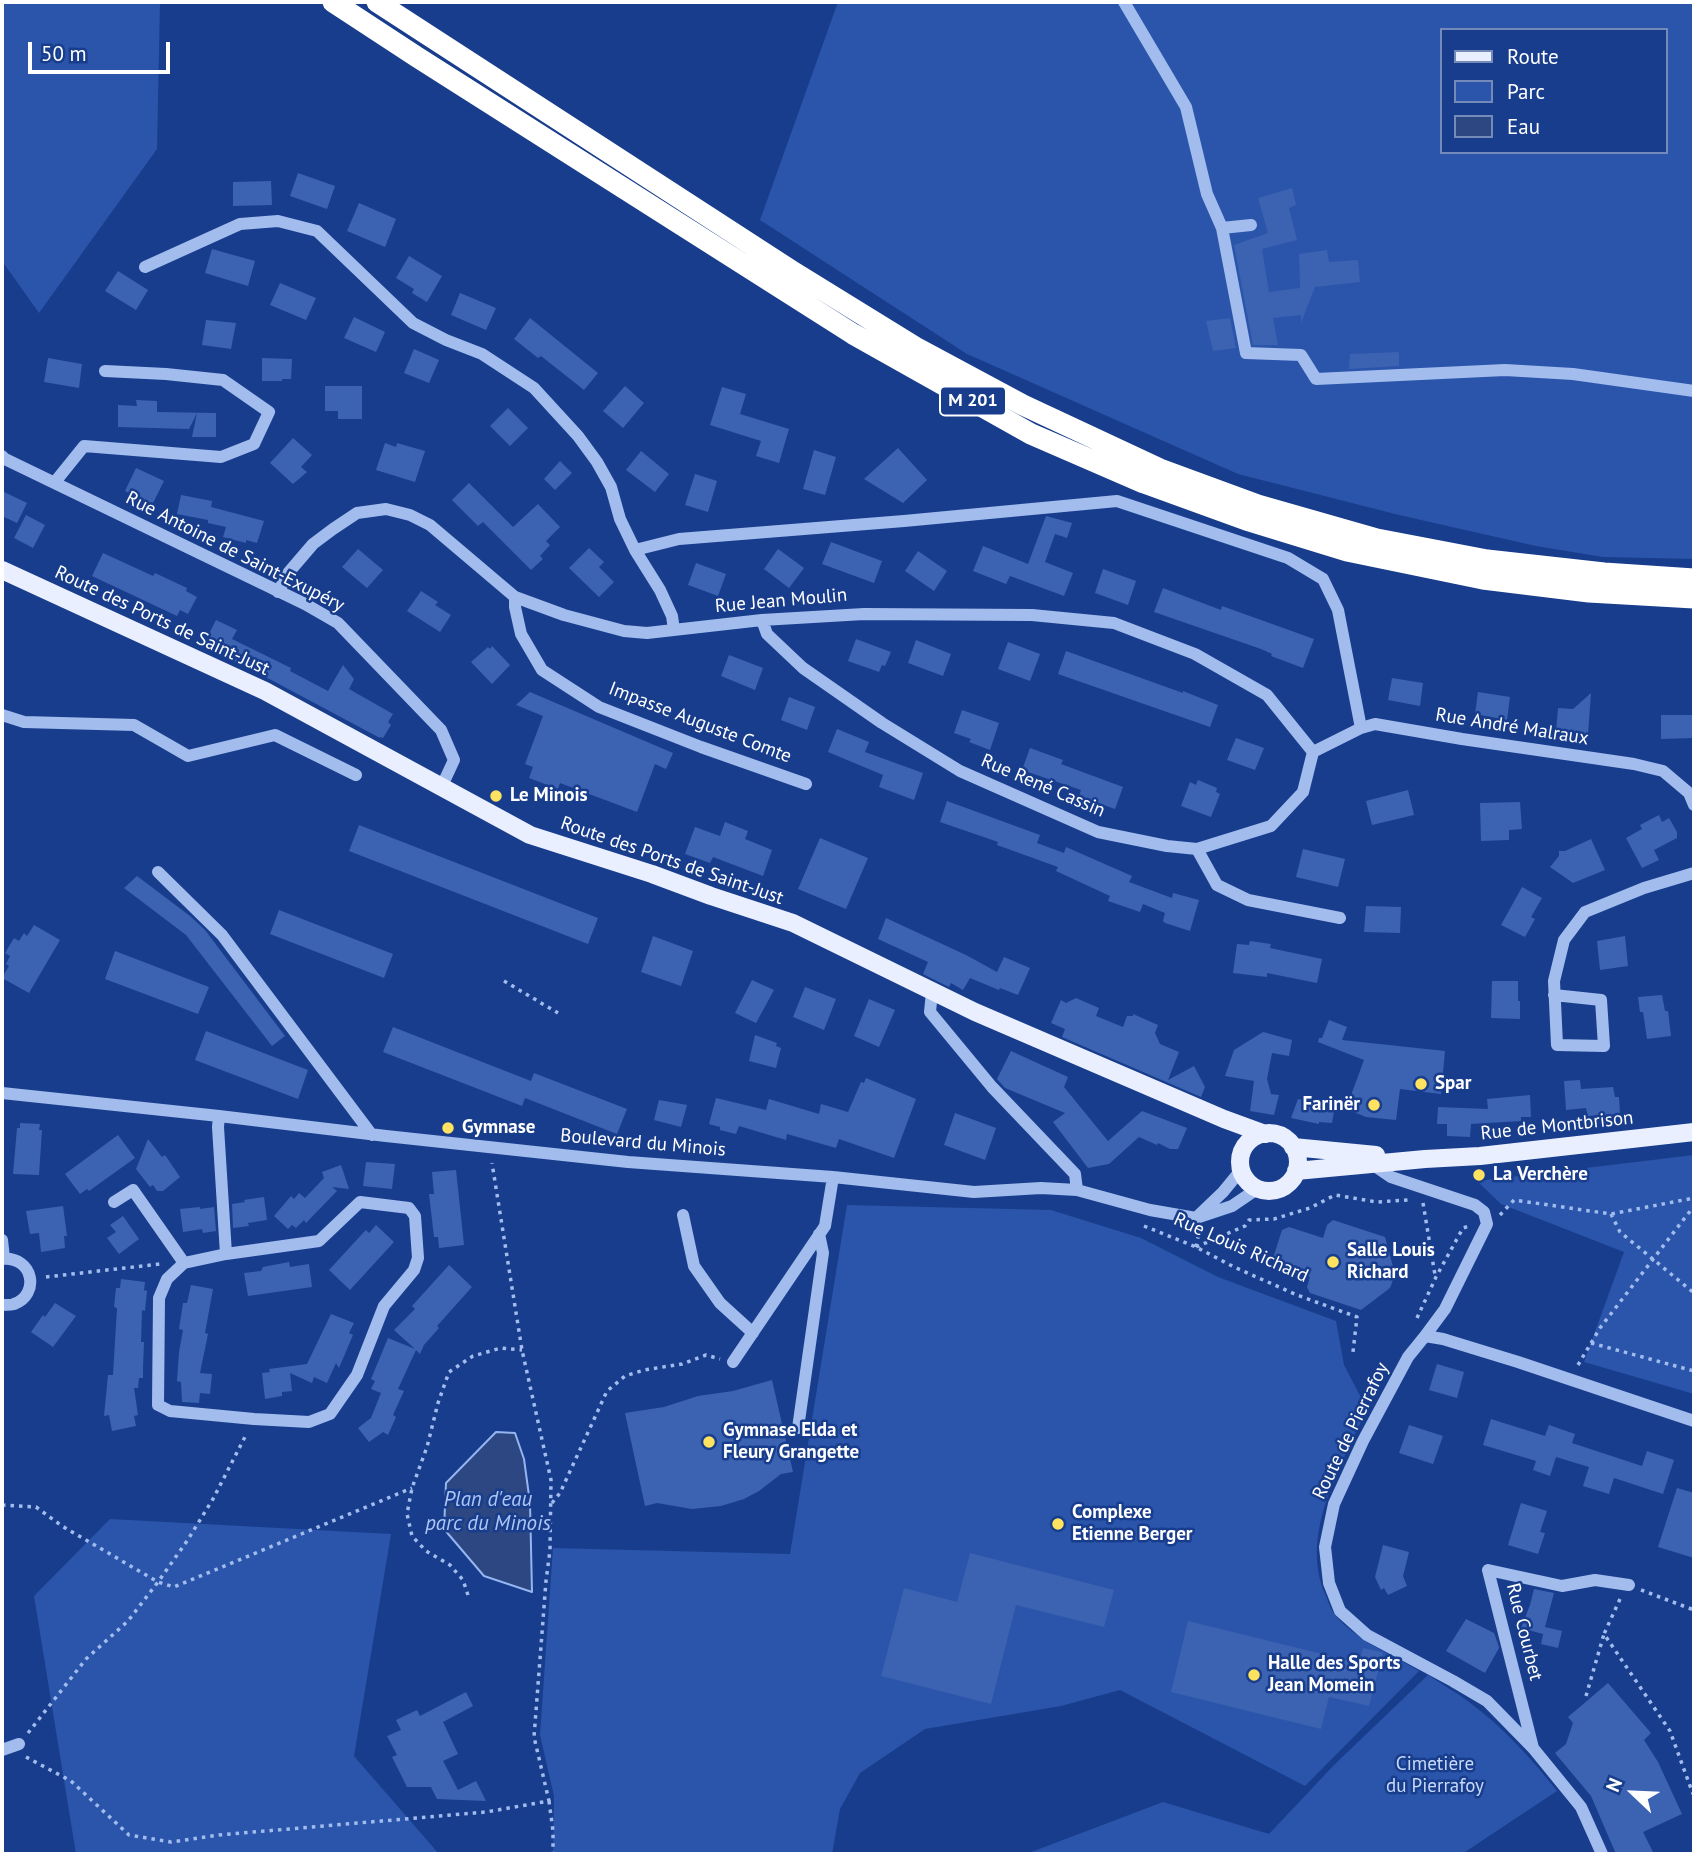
<!DOCTYPE html>
<html>
<head>
<meta charset="utf-8">
<style>
	body { margin:0 }
	#map { position:relative; width:1696px; height:1856px; overflow:hidden; background:#183d8c; font-family:"PT Sans",sans-serif }
	canvas { display:block }
	.frame { position:absolute; inset:0; border:4px solid #fff; pointer-events:none }
	.legend { position:absolute; left:1440px; top:28px; width:228px; height:126px; box-sizing:border-box; background:#183d8c; border:2px solid #748bba; margin:0; padding:9px 12px; list-style:none; font-size:21px; color:#fff }
	.legend li { display:flex; align-items:center; gap:14px; height:35px }
	.legend b { width:35px; border:2px solid #748bba }
	.north { position:absolute; left:1598px; top:1758px; width:70px; height:70px; -webkit-text-stroke:5px #183d8c; paint-order:stroke; rotate:293deg; font-size:19px; font-weight:700; line-height:28px; text-align:center; color:#fff }
	.north::after { content:''; display:block; margin:auto; width:24px; height:32px; background:#fff; clip-path:polygon(50% 0,100% 100%,50% 72%,0 100%) }
	.scale { position:absolute; left:28px; top:42px; width:142px; height:32px; box-sizing:border-box; border:4px solid #fff; border-top:0; padding-left:9px; font-size:21px; line-height:24px; white-space:nowrap; color:#fff; -webkit-text-stroke:5px #183d8c; paint-order:stroke }
</style>
</head>
<body>
<div id="map">
<canvas width="1696" height="1856"></canvas>
<div class="frame"></div>
<ul class="legend">
<li><b style="height:9px;background:#eaefff"></b>Route</li>
<li><b style="height:19px;background:#2a55aa"></b>Parc</li>
<li><b style="height:19px;background:#2c4782"></b>Eau</li>
</ul>
<div class="north">N</div>
<div class="scale">50 m</div>
</div>
<script>
const context = document.querySelector('canvas').getContext('2d');
context.lineJoin = 'round';
function fill(path, color) { context.fillStyle = color; context.fill(path, 'evenodd'); }
function strokePath(path, color, width, dash) { context.strokeStyle = color; context.lineWidth = width; context.lineCap = dash ? 'butt' : 'round'; context.setLineDash(dash || []); context.stroke(path); }
function label(font, color, halo, rows, align = 'center') {
  context.font = font + ' "PT Sans",sans-serif'; context.lineWidth = 5; context.setLineDash([]); context.textBaseline = 'middle'; context.strokeStyle = halo; context.fillStyle = color; for (const [text, x, y, turn = 0] of rows) {
    context.save(); context.translate(x, y); context.rotate((+turn || 0) * Math.PI / 180); context.textAlign = isNaN(turn) ? turn : align; if (halo) context.strokeText(text, 0, 0); context.fillText(text, 0, 0); context.restore();
  }
}
fill(new Path2D(`
	M2 2H160L157 149 39 313 2 261Z
	M838 2H1694V559L1603 557 1536 546 1399 515 1238 474 967 354 760 220ZM1442 30H1666V152H1442Z
	M1694 1155V1394L1584 1362 1624 1252 1501 1204 1477 1181Z
	M847 1205 1051 1210 1141 1238 1218 1277 1336 1321 1344 1365 1367 1409C1342 1464 1298 1535 1326 1596 1328 1602 1331 1610 1335 1615 1356 1640 1392 1655 1419 1671L1305 1786 1120 1690 1061 1706 925 1729 860 1773 840 1809 832 1854H553L554 1796 540 1735 553 1548 790 1554Z
	M110 1519 391 1534 354 1756 439 1854H76L34 1596Z
	M1428 1675C1441 1684 1456 1692 1469 1702 1503 1727 1531 1758 1557 1791L1462 1854H1026L1163 1802 1269 1834 1334 1765Z`), '#2a55aa');
const water = new Path2D(`
	M496 1432 515 1433 524 1459 530 1503 532 1592 484 1576 444 1529 446 1483Z`);
fill(water, '#2c4782');
strokePath(water, '#95b5f1', 2);
fill(new Path2D(`
	M298 173 335 186 327 209 290 196Z
	M271 181 272 205 233 206V182Z
	M1292 188 1296 205 1289 208 1297 240 1262 249 1269 292 1300 288 1299 254 1327 250 1329 262 1358 260 1360 282 1315 287 1301 323V315L1273 318 1278 345H1253L1234 245 1268 233 1258 198Z
	M359 203 396 219 385 247 347 231Z
	M212 249 255 261 248 286 205 273Z
	M409 256 442 276 427 302 412 293 414 289 396 278Z
	M118 271 148 290 136 310 105 291Z
	M280 283 316 298 306 320 270 305Z
	M460 293 496 308 486 330 451 315Z
	M354 317 385 332 376 352 344 338Z
	M530 318 598 373 584 390 541 356 538 358 514 339Z
	M1230 318 1236 348 1213 351 1206 321Z
	M206 320 236 323 231 349 202 345Z
	M414 349 439 360 429 383 404 373Z
	M1399 352V366L1349 369 1350 354Z
	M48 358 82 364 79 388 44 382Z
	M262 358 292 359 291 379H282V381H262Z
	M325 386H362V419H338V411H325Z
	M625 386 644 403 623 428 603 411Z
	M722 387 746 394 740 414 789 429 779 463 756 456 761 441 710 425Z
	M136 400 157 401V412L216 413V437H192L197 413 189 429 118 427V405L137 406Z
	M508 408 528 428 510 446 490 426Z
	M293 438 312 455 301 467 307 472 293 484 270 463Z
	M385 443 396 447 397 443 425 451 415 482 376 470Z
	M898 448 927 480 903 503 864 479Z
	M814 450 836 457 825 495 803 489Z
	M641 451 669 474 655 492 626 470Z
	M560 461 572 473 555 490 544 479Z
	M136 468 164 481 152 505 125 491Z
	M695 474 717 481 708 512 685 505Z
	M469 483 513 527 538 504 560 527 546 541 550 545 540 556 543 559 531 570 483 522 478 526 452 500Z
	M2 491 27 503 17 523 2 516Z
	M181 495 212 501 211 507 264 521 257 543 246 540V543L223 537 226 527 208 523V520L177 514Z
	M26 515 45 525 33 548 14 538Z
	M1046 516 1072 523 1067 538 1055 534 1045 562 1073 573 1064 596 1010 576 1006 584 973 571 983 546 1028 564Z
	M831 542 882 561 874 583 822 564Z
	M589 548 604 562 599 567 614 582 599 597 569 568Z
	M358 549 383 570 367 588 342 567Z
	M778 549 804 568 789 588 764 569Z
	M918 551 947 571 934 591 905 571Z
	M103 553 153 576 155 573 187 588 186 591 197 597 188 614 180 610 177 616 92 576Z
	M696 563 726 574 718 596 688 585Z
	M1103 569 1136 581 1128 605 1095 593Z
	M1163 588 1221 610 1222 606 1314 639 1303 668 1271 656 1272 654 1261 649 1154 612Z
	M421 591 438 602 435 605 451 615 440 632 407 611Z
	M216 620 237 630 232 639 291 668 290 671 328 691 343 665 354 679 349 689 393 714 388 722 391 725 383 738 380 737V738L260 674 203 646Z
	M856 639 891 652 885 666 882 665 879 672 848 661Z
	M916 640 951 654 943 676 908 663Z
	M1008 642 1040 654 1030 681 998 669Z
	M492 646 510 665 492 684 471 662 488 647 490 649Z
	M1066 651 1183 693V691L1218 705 1210 727 1058 674Z
	M729 655 763 668 755 690 721 676Z
	M1392 678 1423 683 1420 706 1388 700Z
	M530 692 673 753 666 769 655 764 637 812 560 783 558 789 529 778 533 767 525 764 543 716 516 705Z
	M1478 692 1510 697 1507 720 1475 714Z
	M1591 693 1588 734 1556 732 1558 708 1573 709Z
	M789 697 815 707 807 730 781 720Z
	M962 710 999 723 990 750 969 742 971 739 954 733Z
	M1661 715H1694V738L1661 739Z
	M837 729 869 742 865 752 923 773 914 800 879 787 883 775 828 752Z
	M1236 738 1264 748 1255 770 1227 760Z
	M1030 748 1063 760 1061 764 1123 787 1115 809 1079 796 1081 790 1022 770Z
	M1198 780 1217 788 1216 792 1220 794 1211 817 1181 806 1190 782 1196 785Z
	M1408 790 1414 815 1372 825 1366 801Z
	M947 801 1040 835 1037 843 1064 853 1066 847 1132 876 1129 882 1172 898 1173 893 1199 900 1190 931 1165 923 1163 921 1165 913 1143 904 1140 912 1108 901 1110 896 1056 871 1058 867 997 845 998 842 940 822Z
	M1520 802 1522 829 1509 830V840L1481 841 1480 803Z
	M1659 815 1662 822 1669 818 1677 832V838L1654 850 1659 860 1642 868 1626 838 1642 829 1640 825Z
	M725 822 748 831 745 839 772 850 763 876 713 857 710 863 685 854 695 827 720 836Z
	M359 825 598 918 588 944 349 851Z
	M820 838 868 858 846 909 798 889Z
	M1591 839 1605 870 1573 883 1550 867 1559 856V851H1565Z
	M1303 849 1345 859 1338 887 1296 877Z
	M137 876 190 916 205 930 285 1036 272 1046 186 935 124 888Z
	M1522 887 1542 898 1531 917 1535 919 1525 937 1501 925Z
	M1366 906 1401 907 1400 933 1364 932Z
	M279 910 393 954 384 978 270 934Z
	M886 918 966 955 997 972 1004 957 1030 968 1018 995 1000 988 999 990 970 978 963 990 951 983 949 987 923 974 928 962 878 939Z
	M34 925 60 940 29 993 2 978 9 966 6 964 10 956 5 953 14 938 19 941 24 933 27 936Z
	M653 936 693 951 681 986 641 972Z
	M1625 936 1628 966 1600 970 1597 941Z
	M1250 941 1271 944 1270 948 1322 959 1317 983 1267 973V977L1233 973 1237 944 1249 945Z
	M115 951 209 987 198 1014 105 979Z
	M752 980 774 990 756 1023 735 1013Z
	M1492 981H1518V1001H1520V1019L1491 1018Z
	M805 987 836 999 824 1030 793 1017Z
	M1662 995 1665 1011H1668L1671 1036 1647 1039 1643 1012H1640L1638 997Z
	M1076 998 1099 1008 1096 1016 1123 1027 1127 1016H1133V1014L1158 1025 1155 1033 1160 1044 1179 1052 1168 1080 1194 1066 1205 1087 1201 1097 1062 1037 1065 1029 1051 1023 1061 1000 1066 1003Z
	M869 999 895 1010 879 1047 854 1036Z
	M1329 1020 1347 1027 1342 1040 1445 1051 1441 1094 1400 1089 1396 1120 1366 1117 1346 1109 1364 1060 1318 1042 1319 1038H1322Z
	M393 1027 531 1081 534 1073 627 1109 617 1134 525 1098 522 1106 383 1052Z
	M206 1031 308 1070 298 1099 195 1060Z
	M1263 1032 1292 1040 1289 1056 1272 1053 1267 1079 1271 1094 1279 1095 1274 1115 1250 1111 1254 1081 1225 1076 1234 1050Z
	M755 1035 777 1043 776 1046 781 1048 776 1068 749 1061Z
	M1011 1051 1068 1077 1064 1087 1108 1141 1142 1111 1187 1128 1178 1149H1170L1158 1143 1157 1145 1139 1137 1109 1164 1088 1168 1053 1122 1065 1113 1005 1088 997 1079Z
	M866 1078 916 1099 894 1158 839 1139 836 1148 787 1134 786 1140 739 1126 736 1134 720 1130V1127L709 1124 716 1098 766 1110 769 1099 819 1114 821 1104 848 1112 861 1082 864 1083Z
	M1580 1080 1581 1089 1613 1087 1615 1097H1619L1620 1114 1588 1116 1586 1108 1566 1110 1564 1081Z
	M1530 1095 1531 1117H1521V1121L1471 1124 1470 1137 1447 1136V1124H1437L1438 1107 1488 1109 1487 1099Z
	M1298 1099 1335 1106 1332 1123 1319 1122V1124L1291 1118Z
	M659 1100 687 1105 681 1127 654 1120Z
	M955 1113 996 1128 985 1160 944 1145Z
	M20 1123 40 1124 39 1130H42L39 1175 13 1174 17 1128H20Z
	M118 1135 135 1158 89 1191 87 1189 80 1194 65 1174Z
	M148 1139 162 1157 165 1155 180 1177 163 1191H157L153 1185 150 1187 136 1169Z
	M366 1162 395 1164 392 1189 363 1186Z
	M341 1165 349 1189 332 1187 337 1191 306 1223 304 1220 296 1228 292 1225 288 1229 274 1216 291 1196 294 1199 299 1193 305 1198 324 1178 322 1172Z
	M456 1170 464 1245 439 1248 438 1237H434L429 1194H434L432 1172Z
	M264 1197 267 1220 248 1223 249 1226 233 1228 232 1204 245 1202 244 1200Z
	M63 1206 67 1236H64L65 1248 41 1252 39 1233 30 1234 26 1211Z
	M200 1207V1209L214 1207 216 1231 203 1233 202 1229 183 1232 180 1209Z
	M123 1216 139 1239 119 1254 107 1238 116 1232 110 1225Z
	M1333 1220 1385 1237 1395 1274 1390 1288 1361 1310 1310 1293 1307 1287 1310 1277 1277 1266 1273 1258 1282 1230 1289 1227 1323 1238 1327 1225Z
	M376 1225 394 1242 350 1290 329 1270 363 1233 366 1230 369 1233Z
	M289 1262 290 1267 309 1264 312 1287 248 1296 244 1273 261 1271 263 1267Z
	M449 1265 472 1287 437 1326 439 1328 424 1345 420 1354 416 1350 398 1389 404 1391 393 1415 396 1417 388 1435 383 1432 369 1442 358 1428 371 1418 381 1393 371 1389 375 1381 371 1379 388 1338 415 1349 394 1330 415 1309 412 1306Z
	M121 1279 145 1282 144 1290 147 1291 145 1311 142 1310 141 1342H144L143 1367V1378H139L138 1388H134L138 1415 134 1416 136 1426 112 1431 109 1415 104 1416 108 1375H113L117 1308 114 1307 116 1288H120Z
	M191 1285 213 1289 205 1333 208 1334 200 1373 212 1374 210 1394 200 1393 199 1403 182 1402 181 1382 177 1381 179 1352 183 1330 179 1329 183 1303H187Z
	M55 1303 76 1316 53 1347 31 1332 43 1315 45 1317Z
	M331 1314 354 1323 349 1333 353 1335 339 1368 336 1363 327 1383 314 1377 312 1383 290 1373 292 1391 282 1392V1396L265 1399 262 1373 270 1372 269 1369 307 1364Z
	M1437 1364 1464 1372 1457 1398 1429 1390Z
	M772 1380 793 1472 781 1474 759 1491 744 1499 721 1506 692 1509 657 1503 645 1506 625 1413 664 1407 698 1396 733 1391Z
	M1491 1419 1545 1436 1549 1425 1575 1434 1572 1443 1642 1466 1647 1451 1674 1460 1663 1494 1614 1478 1609 1494 1583 1486 1589 1467 1556 1457 1550 1476 1533 1470 1536 1461 1483 1445Z
	M1409 1425 1443 1436 1433 1464 1399 1453Z
	M1677 1488 1694 1493V1558L1658 1547Z
	M1521 1503 1547 1511 1540 1532 1545 1533 1538 1554 1508 1545Z
	M1383 1545 1409 1552 1403 1576 1407 1586 1388 1595 1384 1588 1381 1590 1375 1577Z
	M970 1553 1114 1590 1104 1627 1016 1605 991 1704 881 1676 904 1588 957 1602Z
	M1534 1589 1554 1593 1545 1627 1562 1631 1558 1648 1541 1644 1544 1630 1543 1634 1521 1628 1530 1605Z
	M1466 1619 1494 1633 1498 1644 1499 1648 1485 1673 1446 1651Z
	M1188 1621 1359 1663 1363 1648 1381 1652 1383 1653 1369 1706 1329 1697 1321 1729 1171 1692Z
	M1608 1683 1651 1733 1644 1740 1658 1762 1682 1814 1643 1832 1654 1854H1616L1591 1796 1555 1753 1566 1744 1573 1723 1568 1717Z
	M466 1692 473 1706 443 1722 458 1754 443 1761 458 1790 476 1781 486 1801 437 1799 431 1787H407L392 1757 397 1755 387 1736 401 1730 396 1720 417 1710 420 1716Z`), '#3c63b2');
strokePath(new Path2D(`
	M504 981 558 1013
	M1423 1203 1435 1275
	M1611 1214 1620 1232 1694 1293
	M1500 1215 1514 1200 1611 1214 1694 1198
	M1144 1226 1196 1247 1234 1267 1297 1295 1357 1317 1353 1352
	M1196 1247 1245 1226 1249 1220 1274 1219 1310 1208 1335 1195 1377 1202 1408 1200
	M1196 1247 1199 1232
	M46 1277 160 1264
	M1417 1318 1436 1277 1463 1228 1469 1226
	M1591 1343 1694 1371
	M1578 1365 1600 1328 1694 1206
	M552 1503 560 1493 607 1391 625 1376 644 1370 682 1364 706 1355 720 1359
	M2 1505 36 1507 62 1526 158 1582 174 1587 412 1488
	M1641 1590 1694 1610
	M468 1595 463 1580 450 1565 426 1551 412 1536 407 1514 412 1488 427 1447 438 1403 449 1372 473 1356 501 1348 522 1350
	M1620 1599 1604 1634 1670 1731 1693 1794
	M1586 1696 1604 1634
	M28 1733 86 1659 128 1621 158 1582 187 1541 213 1499 247 1433
	M26 1757 71 1781 129 1835 171 1842 219 1835 486 1812 549 1801 534 1737 546 1581 550 1550 551 1480 522 1350 492 1163
	M549 1801 553 1831V1854`), '#a2bcee', 3.5, [3.5, 5]);
strokePath(new Path2D(`
	M1124 2 1186 107 1207 194 1222 228 1251 225
	M1222 228 1246 353 1301 355 1316 379 1505 370 1573 374 1694 391
	M145 267 240 224 278 221 317 231 413 323 446 340 482 354 534 388 578 436 597 462 611 487 620 519 635 550 660 590 672 616 674 630
	M2 456 5 459 305 604 338 623 441 730 454 760 441 788
	M55 482 84 446 221 457 254 444 269 412 223 380 166 374 105 371
	M635 550 679 539 904 521 1117 501 1288 558 1323 579 1338 610 1361 728
	M278 592 289 572 313 544 333 529 357 513 386 509 410 515 430 525 515 597 564 615 624 631 647 633 762 620 864 614 1032 615 1114 623 1195 654 1267 695 1313 752
	M515 597V607L521 634 542 670 599 707 701 747 806 784
	M762 620 767 634 803 668 882 723 960 771 1098 832 1167 846 1197 849 1271 826 1303 792 1313 752
	M2 715 24 722 134 725 188 756 275 735 356 775
	M1313 752 1361 728 1375 724 1462 739 1634 764 1663 771 1689 793 1694 805
	M1197 849 1217 885 1248 900 1340 918
	M158 872 222 935 372 1135
	M932 992 930 1012 992 1087 1075 1174 1077 1190
	M1554 995 1601 1000 1604 1046 1557 1045 1554 981 1564 940 1585 912 1644 888 1694 873
	M2 1093 219 1116 386 1136 628 1162 833 1177 974 1192 1041 1188 1077 1190 1150 1210 1196 1218 1232 1206 1257 1189
	M219 1116 218 1127 226 1254 319 1241 360 1202 409 1208 415 1216 418 1258 414 1270 384 1306 357 1375 330 1414 309 1422 254 1419 170 1411 158 1405 159 1298 167 1279 184 1263 226 1254
	M1372 1164 1391 1177 1475 1205 1484 1212 1487 1224 1445 1309 1425 1336 1408 1357 1363 1441 1334 1504 1325 1547 1329 1583 1340 1611 1367 1635 1453 1681 1487 1701 1533 1748 1581 1807 1602 1854
	M114 1202 133 1190 184 1263
	M683 1215 694 1266 720 1303 753 1333
	M1199 1215 1223 1192 1241 1170
	M2 1240 4 1258
	M2 1259C34 1256 40 1295 14 1304 12 1305 3 1305 2 1305
	M1425 1336 1443 1339 1518 1362 1694 1421
	M733 1362 825 1226 833 1177
	M798 1428 823 1253 819 1234
	M1533 1748 1488 1570 1562 1586 1595 1580 1629 1585
	M2 1750 19 1744`), '#a2bcee', 12);
strokePath(new Path2D(`
	M2 570 265 691 530 835 652 874 711 896 793 923 975 1012 1224 1119 1265 1134
	M1240 1162a29 29 0 1 1 58 0a29 29 0 1 1-58 0Z
	M1293 1147 1376 1155
	M1296 1171 1425 1159 1480 1156 1694 1132`), '#eaefff', 18);
strokePath(new Path2D(`
	M333 2 417 57 853 334 1031 434 1144 483 1246 520 1347 551 1483 579 1589 592 1694 598
	M377 2 792 271 915 347 1023 405 1160 469 1258 505 1377 539 1487 560 1604 573 1694 579`), '#fff', 21);
for (const [x, y, r, color] of [
	[496,796,7,"#ffe360"],
	[1421,1084,7,"#ffe360"],
	[1374,1105,7,"#ffe360"],
	[448,1128,7,"#ffe360"],
	[1479,1175,7,"#ffe360"],
	[1333,1262,7,"#ffe360"],
	[709,1442,7,"#ffe360"],
	[1058,1524,7,"#ffe360"],
	[1254,1675,7,"#ffe360"]
]) { const dot = new Path2D(); dot.arc(x, y, r, 0, 2 * Math.PI); context.fillStyle = color; context.fill(dot); strokePath(dot, '#183d8c', 2.5); }
for (const [x, y, w] of [
	[973,401,66]
]) { const box = new Path2D(); box.roundRect(x - w / 2, y - 14.5, w, 29, 5); context.fillStyle = '#183d8c'; context.fill(box); strokePath(box, '#fff', 2); }
label('bold 18px', '#fff', null, [
	["M 201",973,401]
]);
label('19px', '#fff', '#183d8c', [
	["Rue Antoine de Saint-Exupéry",235,552,27],
	["Rue Jean Moulin",781,601,-5],
	["Route des Ports de Saint-Just",162,621,25],
	["Impasse Auguste Comte",700,723,21],
	["Rue André Malraux",1512,727,9],
	["Rue René Cassin",1043,786,23],
	["Route des Ports de Saint-Just",672,861,19],
	["Rue de Montbrison",1557,1126,-6],
	["Boulevard du Minois",643,1143,5],
	["Rue Louis Richard",1241,1248,24],
	["Route de Pierrafoy",1351,1431,-64],
	["Rue Courbet",1524,1632,76]
]);
label('bold 19px', '#fff', '#183d8c', [
	["Le Minois",510,796],
	["Spar",1435,1084],
	["Farinër",1360,1105,"right"],
	["Gymnase",462,1128],
	["La Verchère",1493,1175],
	["Salle Louis",1347,1251],
	["Richard",1347,1273],
	["Gymnase Elda et",723,1431],
	["Fleury Grangette",723,1453],
	["Complexe",1072,1513],
	["Etienne Berger",1072,1535],
	["Halle des Sports",1268,1664],
	["Jean Momein",1268,1686]
], 'left');
label('19px', '#c8d9fa', '#183d8c', [
	["Cimetière",1435,1765],
	["du Pierrafoy",1435,1787]
]);
label('italic 21px', '#aec6f6', '#183d8c', [
	["Plan d'eau",488,1500],
	["parc du Minois",488,1524]
]);
</script>
</body>
</html>
